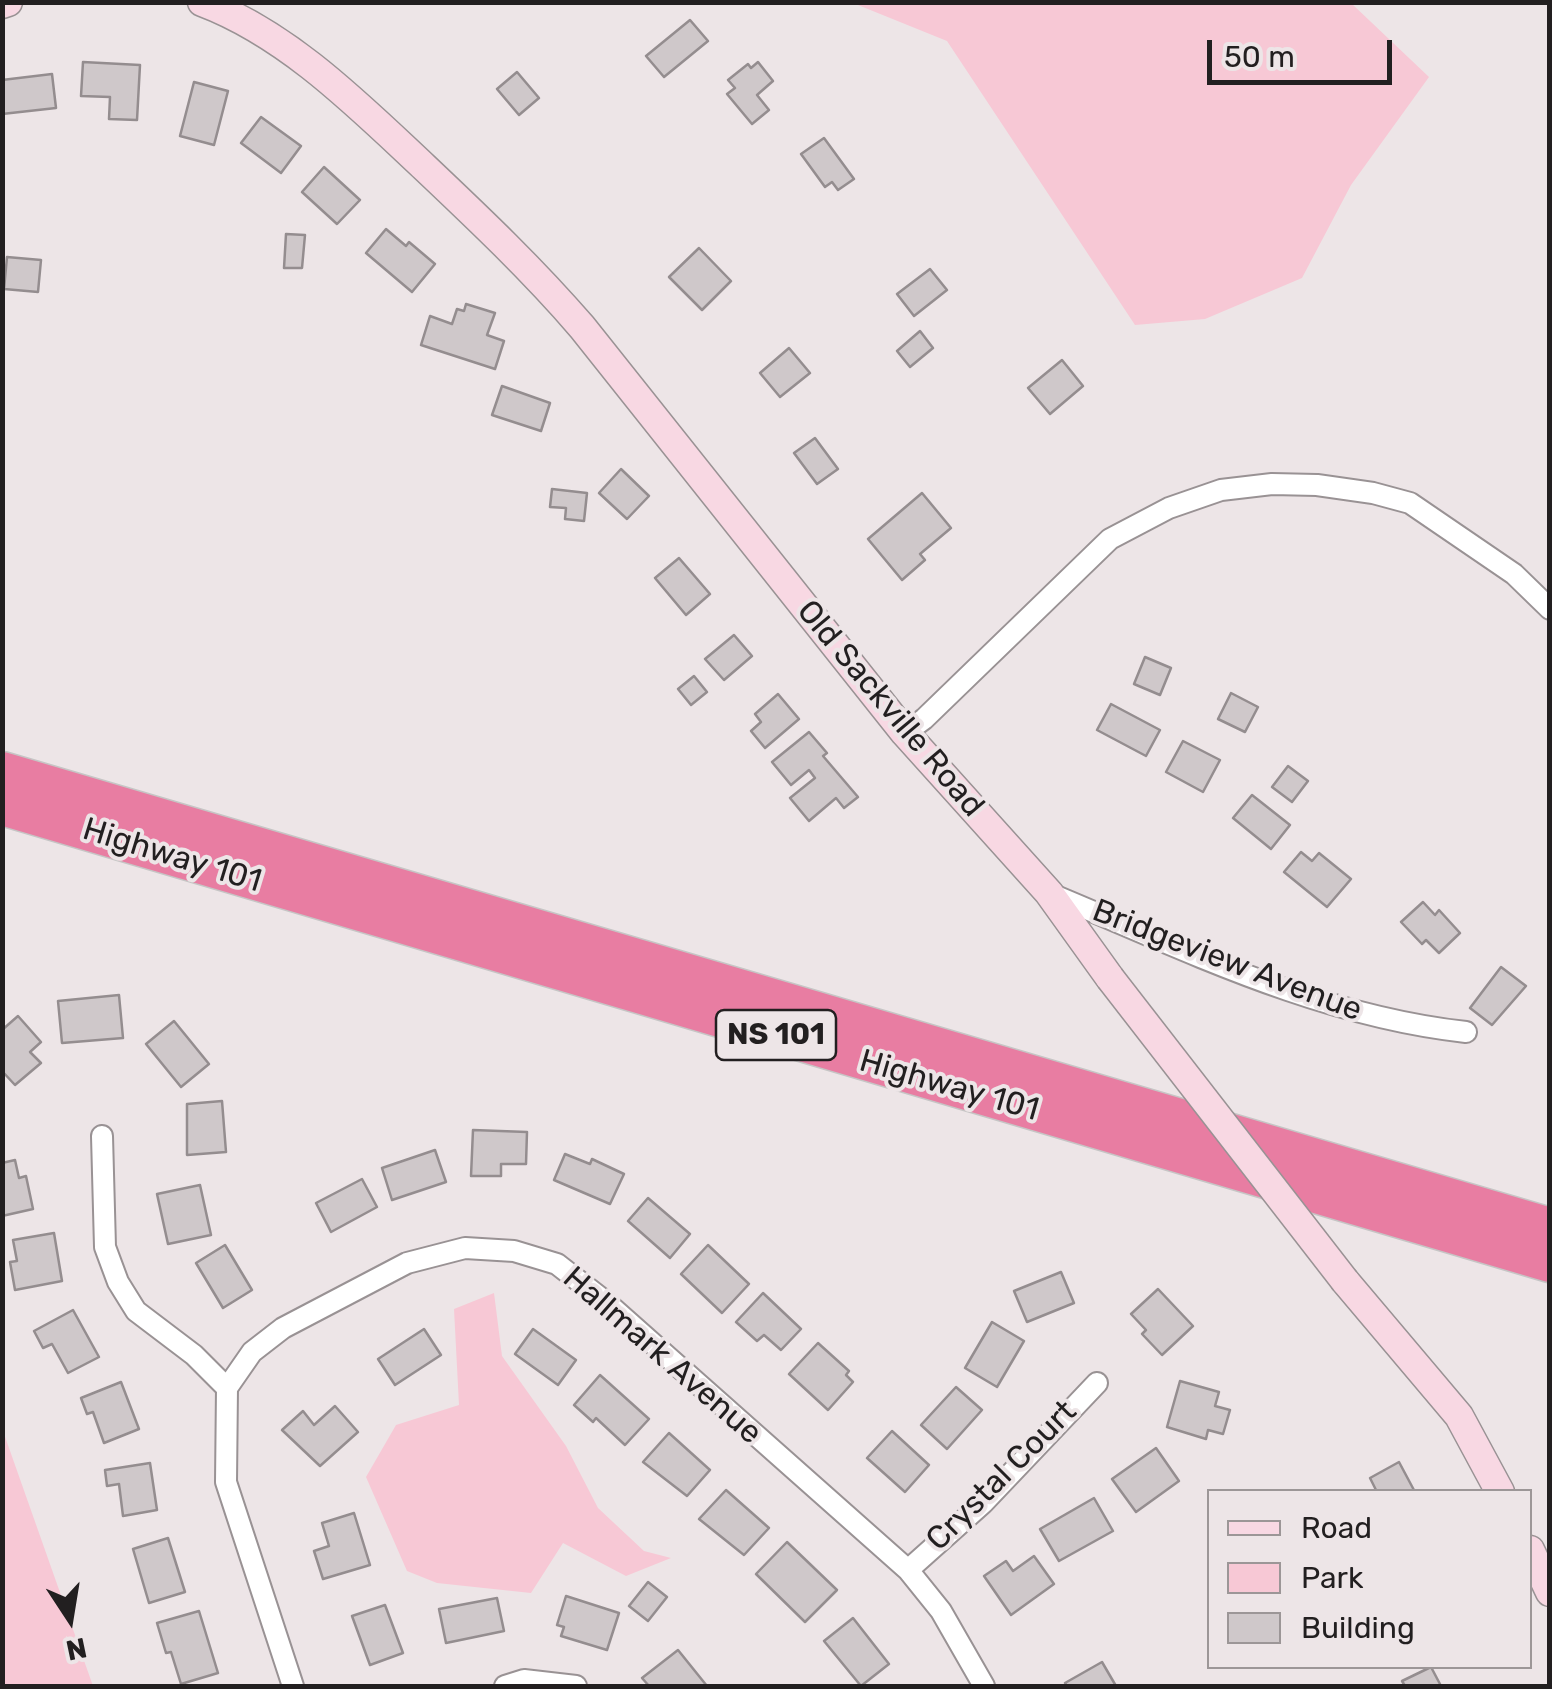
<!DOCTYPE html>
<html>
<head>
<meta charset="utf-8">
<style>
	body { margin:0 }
	#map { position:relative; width:1552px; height:1689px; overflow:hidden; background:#ede5e7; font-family:Rubik,sans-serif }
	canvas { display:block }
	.frame { position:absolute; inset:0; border:5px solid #221f20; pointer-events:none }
	.legend { position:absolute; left:1207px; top:1489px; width:325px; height:180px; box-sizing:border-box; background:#ede5e7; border:2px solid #9c9697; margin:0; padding:12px 18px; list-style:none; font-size:30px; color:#221f20 }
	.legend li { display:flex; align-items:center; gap:20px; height:50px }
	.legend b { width:50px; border:2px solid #9c9697 }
	.north { position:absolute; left:20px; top:1569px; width:100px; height:100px; -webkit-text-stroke:8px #ede5e7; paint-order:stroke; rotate:168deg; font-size:28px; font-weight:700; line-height:40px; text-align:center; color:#221f20 }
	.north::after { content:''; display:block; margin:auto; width:35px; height:45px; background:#221f20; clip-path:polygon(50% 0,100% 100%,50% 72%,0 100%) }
	.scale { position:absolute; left:1207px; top:40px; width:185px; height:45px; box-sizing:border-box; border:5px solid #221f20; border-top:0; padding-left:12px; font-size:30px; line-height:35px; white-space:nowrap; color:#221f20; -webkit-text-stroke:8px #ede5e7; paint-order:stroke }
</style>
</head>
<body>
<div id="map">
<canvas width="1552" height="1689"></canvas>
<div class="frame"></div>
<ul class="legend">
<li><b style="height:12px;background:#f8d8e3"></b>Road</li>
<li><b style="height:28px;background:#f7c8d5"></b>Park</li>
<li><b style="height:28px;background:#cfc8ca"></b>Building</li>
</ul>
<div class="north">N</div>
<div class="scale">50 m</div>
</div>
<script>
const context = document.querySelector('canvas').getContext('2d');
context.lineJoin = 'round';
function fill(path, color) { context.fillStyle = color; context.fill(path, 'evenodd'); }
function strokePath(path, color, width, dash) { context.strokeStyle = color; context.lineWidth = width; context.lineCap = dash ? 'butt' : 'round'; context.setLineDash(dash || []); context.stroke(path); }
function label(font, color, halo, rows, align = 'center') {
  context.font = font + ' Rubik,sans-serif'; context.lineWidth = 8; context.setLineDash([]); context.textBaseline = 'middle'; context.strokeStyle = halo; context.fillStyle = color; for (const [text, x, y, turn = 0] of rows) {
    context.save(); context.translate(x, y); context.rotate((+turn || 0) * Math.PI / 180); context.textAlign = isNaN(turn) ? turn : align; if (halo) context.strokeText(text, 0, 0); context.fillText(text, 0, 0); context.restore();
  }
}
fill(new Path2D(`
	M853 3H1351L1429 77 1351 185 1302 278 1205 319 1135 325 947 41Z
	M494 1293 502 1356 566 1446 598 1508 644 1551 671 1558 626 1576 563 1543 531 1593 437 1583 407 1571 366 1477 396 1425 459 1405 454 1309Z
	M3 1431 93 1686H3Z`), '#f7c8d5');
const building = new Path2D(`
	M690 20 708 41 664 77 646 56Z
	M83 62 140 65 137 120 109 119 110 97 81 96Z
	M758 62 773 81 757 95 769 110 752 124 727 94 735 88 728 80 748 64 751 68Z
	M517 72 539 98 519 115 497 89Z
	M52 74 56 108 2 114V80Z
	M194 82 228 91 214 145 180 136Z
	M261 117 301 146 281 173 241 143Z
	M824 138 854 179 838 190 832 182 825 187 801 154Z
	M324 167 360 200 337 224 302 192Z
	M386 229 406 246 409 242 435 264 412 292 366 253Z
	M286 234 305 235 302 268H284Z
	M699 248 731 281 702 310 669 277Z
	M7 257 41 260 38 292 4 289Z
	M930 269 947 290 914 316 897 294Z
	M466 304 495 313 487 335 504 341 495 369 421 345 430 316 452 324 457 309 464 311Z
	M920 331 933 348 910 367 897 351Z
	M789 348 810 373 780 397 760 373Z
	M1062 360 1083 386 1050 414 1028 388Z
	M502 386 550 403 541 431 492 415Z
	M815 438 838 469 817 484 794 453Z
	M621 469 649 496 627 519 599 493Z
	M552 489 587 493 584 521 565 519 566 508 550 507Z
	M922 493 951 528 920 554 925 560 902 580 868 539Z
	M679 558 710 594 686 615 655 578Z
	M734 635 752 656 724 680 705 659Z
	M1145 657 1171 668 1160 695 1134 684Z
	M694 676 707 692 691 705 678 689Z
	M1231 693 1258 707 1245 732 1218 719Z
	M778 694 799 719 765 748 751 731 761 722 755 714Z
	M1111 704 1160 730 1146 756 1097 730Z
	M809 732 827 753 823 756 858 797 844 808 836 798 809 821 790 798 815 778 809 770 791 785 772 762Z
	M1183 741 1220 760 1203 792 1166 772Z
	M1288 766 1308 781 1292 802 1272 787Z
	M1252 795 1290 825 1271 849 1233 818Z
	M1301 852 1312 861 1319 853 1351 879 1327 907 1284 872Z
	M1423 902 1435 915 1439 910 1460 933 1439 953 1426 940 1422 944 1401 922Z
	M1501 967 1526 986 1492 1025 1470 1008Z
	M119 995 123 1038 62 1043 58 1001Z
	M18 1016 41 1042 30 1052 41 1063 15 1085 2 1071V1030Z
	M174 1021 209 1064 181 1087 146 1044Z
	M222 1101 226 1152 187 1155V1104Z
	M473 1130 527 1132 526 1164H501V1176H471Z
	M435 1150 446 1182 392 1200 382 1168Z
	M565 1154 590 1164 592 1159 624 1174 610 1204 554 1180Z
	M15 1160 19 1178 26 1176 33 1209 2 1216V1163Z
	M362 1179 377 1207 331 1232 316 1203Z
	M200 1185 211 1235 168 1244 157 1194Z
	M648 1198 690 1234 670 1258 628 1221Z
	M54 1233 62 1281 15 1290 10 1262 17 1261 13 1240Z
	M225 1245 252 1290 223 1308 196 1263Z
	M708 1245 749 1284 722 1313 681 1274Z
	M1061 1272 1074 1303 1027 1322 1014 1291Z
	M1158 1289 1193 1326 1162 1355 1142 1334 1146 1330 1131 1314Z
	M763 1293 801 1329 781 1350 764 1335 757 1341 736 1322Z
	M73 1310 99 1357 68 1373 52 1344 43 1348 34 1331Z
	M992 1322 1024 1341 997 1387 965 1368Z
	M424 1329 441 1355 395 1385 378 1359Z
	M533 1329 576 1360 558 1385 515 1354Z
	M818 1343 849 1371 846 1375 853 1382 828 1410 789 1374Z
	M600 1375 649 1419 625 1445 596 1418 593 1422 574 1405Z
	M1180 1381 1219 1392 1215 1406 1230 1410 1223 1434 1208 1430 1206 1439 1167 1427Z
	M121 1382 139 1429 104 1443 93 1412 87 1414 81 1398Z
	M956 1387 982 1410 947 1449 921 1425Z
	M335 1406 358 1432 320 1466 282 1430 303 1411 314 1425Z
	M892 1431 929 1465 905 1492 867 1458Z
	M669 1433 710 1470 687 1496 643 1462Z
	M1156 1448 1179 1481 1136 1512 1112 1479Z
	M1399 1462 1415 1492H1377L1370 1478Z
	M150 1463 157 1510 123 1516 119 1484 107 1486 105 1470Z
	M726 1490 769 1528 744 1555 699 1519Z
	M1094 1498 1113 1531 1059 1561 1040 1529Z
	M354 1513 370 1565 323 1579 314 1551 329 1546 322 1523Z
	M168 1538 185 1592 149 1603 133 1549Z
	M787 1542 837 1590 805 1622 756 1574Z
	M1034 1556 1054 1584 1011 1615 984 1576 1006 1561 1013 1571Z
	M648 1582 667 1597 648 1621 629 1606Z
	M566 1596 619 1613 607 1650 561 1636 564 1627 557 1625Z
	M497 1598 504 1631 446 1643 439 1609Z
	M385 1605 403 1653 370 1665 352 1616Z
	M199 1611 218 1673 181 1684 171 1652 166 1653 157 1623Z
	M853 1618 889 1664 861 1686 824 1641Z
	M678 1650 707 1686H649L642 1678Z
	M1102 1662 1116 1686H1067L1065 1683Z
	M1431 1667 1441 1686H1405L1402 1681Z`);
fill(building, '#cfc8ca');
strokePath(building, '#948d8f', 2.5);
const street = new Path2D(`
	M905 733 924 719 1110 539 1169 508 1221 490 1272 484 1317 485 1373 493 1410 503 1514 574 1550 609
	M1051 894C1186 950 1319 1016 1466 1032
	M102 1136 105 1247 118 1282 136 1311 194 1355 227 1388
	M908 1570 983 1503 1097 1383
	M293 1686 226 1482 227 1388 252 1352 283 1328 407 1263 465 1248 514 1251 557 1264 607 1303 908 1570 941 1611 984 1686
	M505 1686 524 1680 576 1686`);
const secondary = new Path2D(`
	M202 2C287 34 357 104 421 164 478 218 531 268 582 327L905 733 1049 893 1110 978
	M2 4 8 2
	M1345 1281 1459 1416 1500 1492
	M1530 1550 1550 1592`);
const highway = new Path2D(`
	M2 771 1550 1227
	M2 806 1550 1263`);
strokePath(street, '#999294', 24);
strokePath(secondary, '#999294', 31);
strokePath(highway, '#c6c5c5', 41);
strokePath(street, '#fff', 20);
strokePath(secondary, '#f8d8e3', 28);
strokePath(highway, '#e87da2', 38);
const secondaryBridge = new Path2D(`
	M1110 978 1345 1281`);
strokePath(secondaryBridge, '#999294', 31, []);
strokePath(secondaryBridge, '#f8d8e3', 28);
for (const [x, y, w] of [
	[776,1035,120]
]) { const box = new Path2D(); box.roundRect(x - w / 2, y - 25, w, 50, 8); context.fillStyle = '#ede5e7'; context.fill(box); strokePath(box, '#221f20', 2.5); }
label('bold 30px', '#221f20', null, [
	["NS 101",776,1035]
]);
label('32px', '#221f20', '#ede5e7', [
	["Old Sackville Road",890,709,50],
	["Highway 101",172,856,17],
	["Bridgeview Avenue",1227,961,21],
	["Highway 101",949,1086,16],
	["Hallmark Avenue",662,1356,41],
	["Crystal Court",1002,1476,-45]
]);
</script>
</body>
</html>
